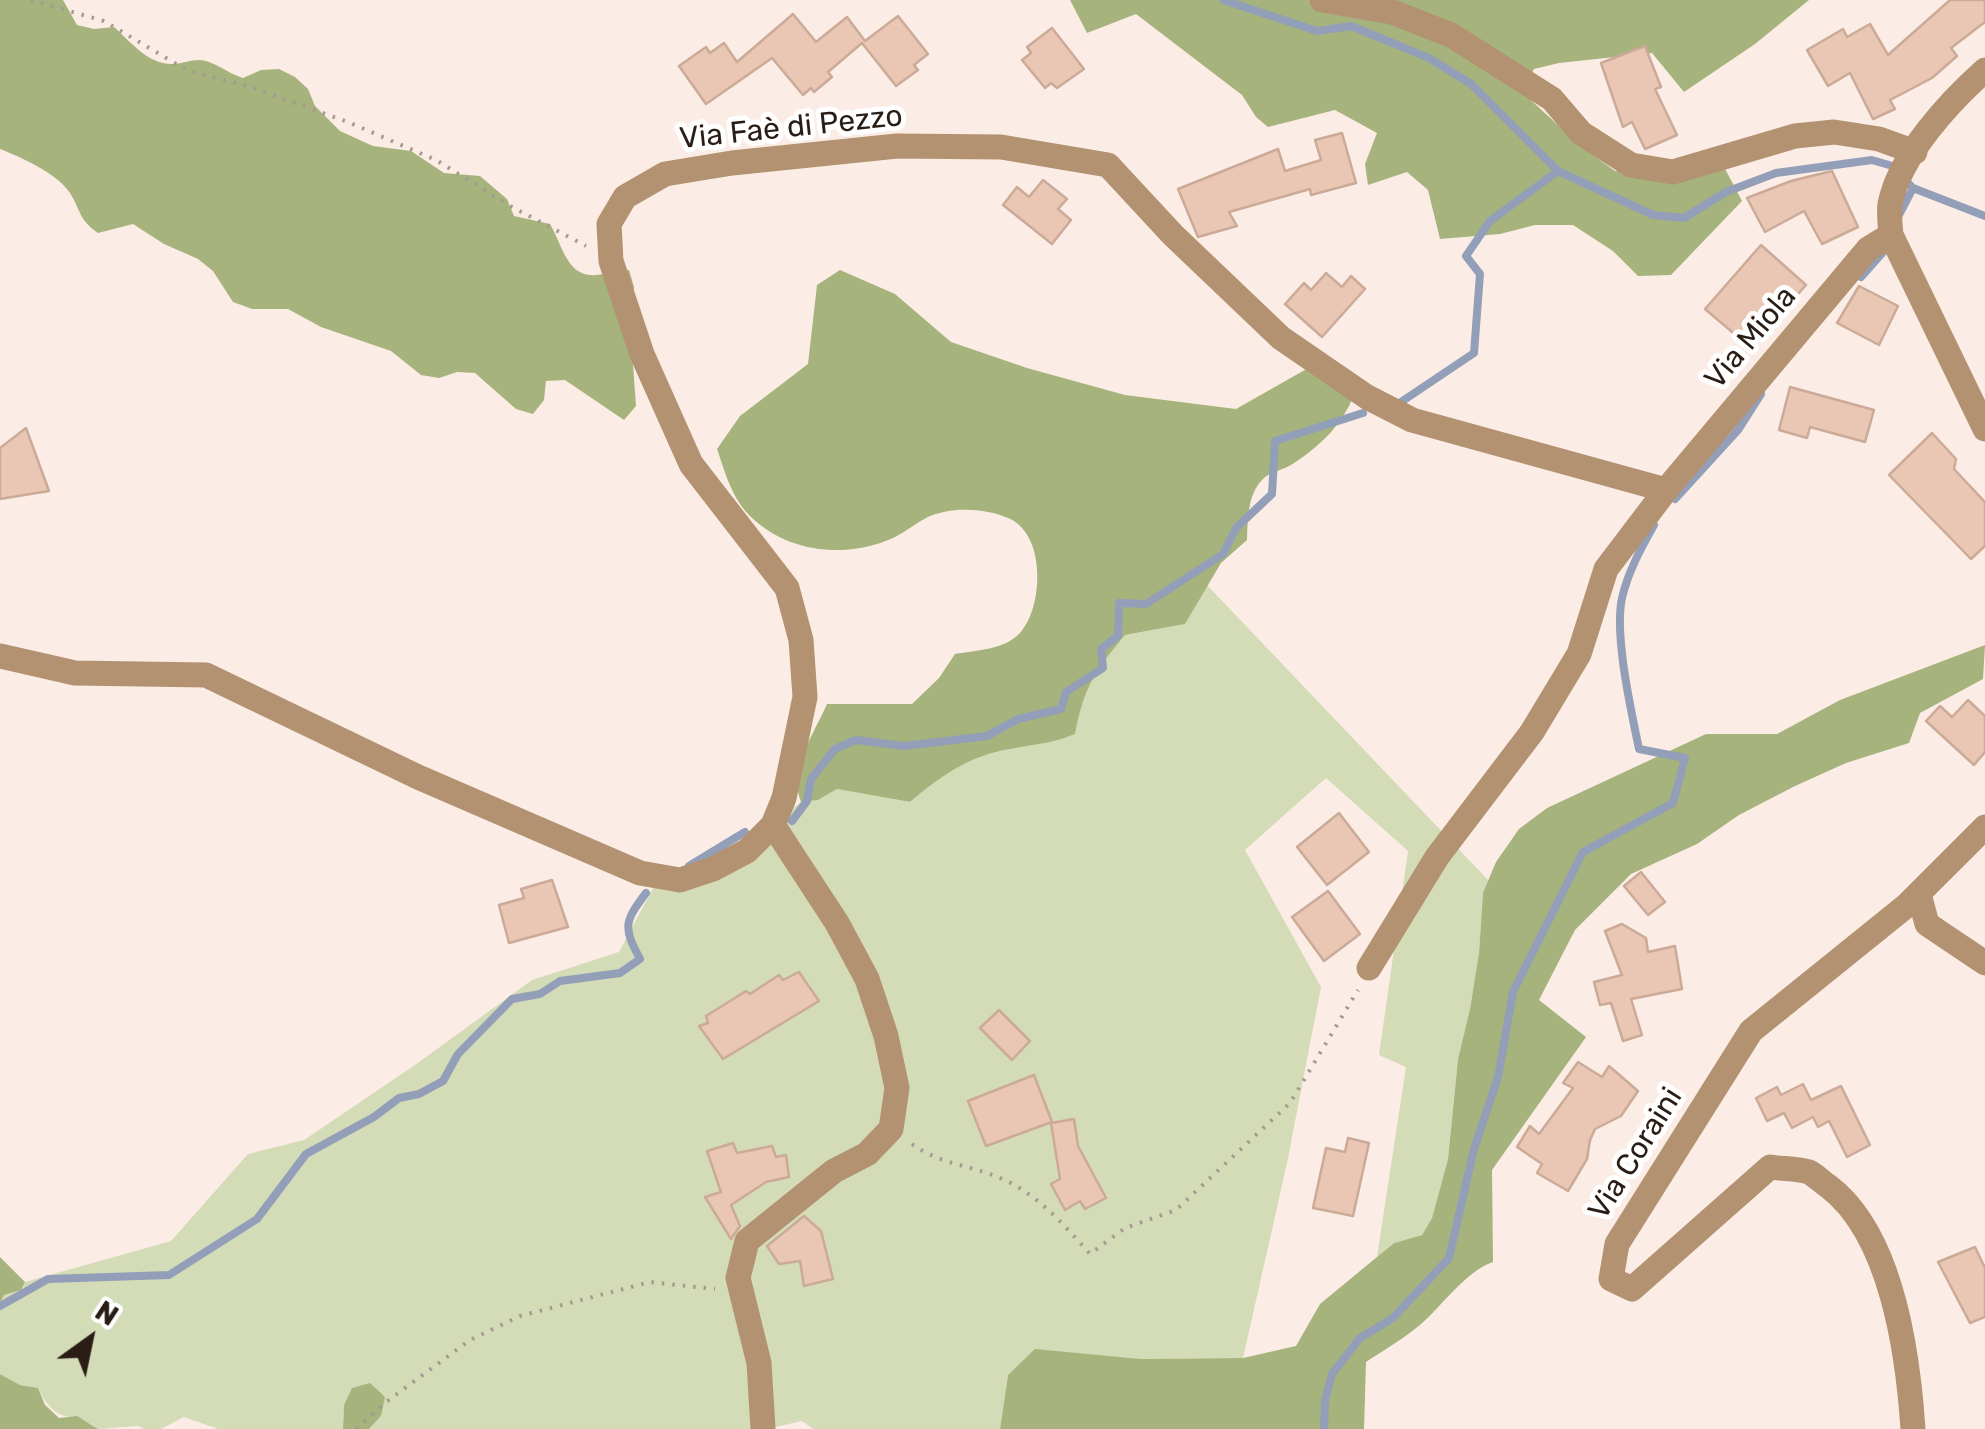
<!DOCTYPE html>
<html>
<head>
<meta charset="utf-8">
<style>
	body { margin:0 }
	#map { position:relative; width:1985px; height:1429px; overflow:hidden; background:#fbede5; font-family:Rubik,sans-serif }
	canvas { display:block }
	.north { position:absolute; left:40px; top:1289px; width:100px; height:100px; -webkit-text-stroke:8px #fff; paint-order:stroke; rotate:33deg; font-size:28px; font-weight:700; line-height:40px; text-align:center; color:#291d16 }
	.north::after { content:''; display:block; margin:auto; width:35px; height:45px; background:#291d16; clip-path:polygon(50% 0,100% 100%,50% 72%,0 100%) }
</style>
</head>
<body>
<div id="map">
<canvas width="1985" height="1429"></canvas>
<div class="north">N</div>
</div>
<script>
const context = document.querySelector('canvas').getContext('2d');
context.lineJoin = 'round';
function fill(path, color) { context.fillStyle = color; context.fill(path, 'evenodd'); }
function strokePath(path, color, width, dash) { context.strokeStyle = color; context.lineWidth = width; context.lineCap = dash ? 'butt' : 'round'; context.setLineDash(dash || []); context.stroke(path); }
function label(font, color, halo, rows, align = 'center') {
  context.font = font + ' Rubik,sans-serif'; context.lineWidth = 10; context.setLineDash([]); context.textBaseline = 'middle'; context.strokeStyle = halo; context.fillStyle = color; for (const [text, x, y, turn = 0] of rows) {
    context.save(); context.translate(x, y); context.rotate((+turn || 0) * Math.PI / 180); context.textAlign = isNaN(turn) ? turn : align; if (halo) context.strokeText(text, 0, 0); context.fillText(text, 0, 0); context.restore();
  }
}
fill(new Path2D(`
	M1207 585 1489 881 1483 894 1479 953 1470 1009 1458 1059 1448 1159 1432 1218 1422 1235 1394 1243 1377 1257 1406 1067 1379 1055 1408 851 1326 778 1245 850 1321 987 1287 1163 1243 1358 1140 1359 1008 1375 1000 1429H813L802 1421 767 1429H369L381 1416 344 1405 343 1429H218L184 1417 161 1429H144L138 1426 98 1429C71 1408 58 1429 38 1388L20 1385 0 1374V1303L4 1295 21 1290 25 1282 171 1241 248 1154 304 1140 415 1065 532 980 619 952 658 879 756 837 801 802 818 800 837 789 910 802C931 784 956 765 983 756 1013 745 1045 747 1075 734 1085 686 1094 673 1125 635L1185 624Z`), '#d3dcb7');
fill(new Path2D(`
	M0 0H63L77 25 94 29 114 27C131 42 149 66 175 64 186 63 194 58 206 61 219 65 230 74 243 78L261 70 279 69 295 77 308 89 315 106 340 131 373 146 411 151 444 173 480 176 507 199 514 216 550 224C562 244 567 278 596 275 607 274 618 270 629 270L634 287 630 322 636 406 624 420 565 380 546 381 544 400 533 414 516 409 475 373 457 372 439 378 421 375 391 351 321 327 288 309H252L233 302 213 271 198 259 164 244 133 224 98 233C79 220 81 211 70 193 58 174 21 157 0 149Z
	M1070 0H1809L1755 44 1684 92 1652 53 1559 63 1534 69 1522 92 1583 148 1615 171 1723 165 1742 201 1671 275 1638 276 1613 251 1573 225H1535L1500 234 1440 239 1428 190 1407 172 1368 185 1365 164 1377 133 1335 110 1268 127 1256 117 1242 95 1136 14 1087 33Z
	M840 270 895 294 951 342 1027 368 1125 395 1236 409 1310 367 1356 387C1348 420 1320 447 1291 465 1283 470 1270 472 1263 479 1247 495 1248 519 1247 540L1221 563 1185 624 1125 635C1094 673 1085 685 1075 734 1045 747 1013 745 983 756 956 765 931 784 910 802L837 789 818 800 801 802C788 769 814 734 827 704H912L939 678 955 654C977 650 1004 650 1020 633 1044 607 1046 533 1008 518 985 508 950 506 926 518 915 524 905 532 893 538 847 559 788 553 751 517 732 499 725 472 717 449L740 416 808 364 817 285Z
	M1985 645 1983 679 1920 713 1909 743 1846 763 1795 786 1739 815 1697 844 1631 874 1575 930 1539 1000 1586 1037 1492 1170 1493 1262C1466 1271 1442 1306 1420 1325 1403 1339 1384 1350 1366 1362L1364 1429H1000L1008 1375 1035 1349 1140 1359 1243 1358 1296 1346 1320 1304 1394 1243 1422 1235 1432 1218 1448 1159 1458 1059 1470 1009 1479 953 1483 893 1496 862 1519 829 1547 808 1706 734H1777L1840 700Z
	M0 1257 25 1282 21 1290 4 1295 0 1303Z
	M0 1374 20 1385 38 1388 45 1405 59 1418 77 1416 98 1429H0Z
	M370 1383 385 1397 381 1416 369 1429H343L344 1405 352 1388Z`), '#a7b37d');
strokePath(new Path2D(`
	M1223 0 1317 31 1351 26 1429 58 1471 84 1558 171 1653 215 1684 218 1726 192 1776 173 1872 160 1889 165
	M1907 182 1913 188 1985 216
	M1899 215 1913 188
	M1861 277 1884 251
	M1401 402 1474 353 1480 274 1466 256 1490 221 1558 171
	M1675 499 1738 430 1761 394
	M792 821 807 801 811 779 835 749 856 740 904 746 987 736 1018 719 1061 709 1066 692 1103 668 1101 649 1118 636 1119 603 1146 604 1223 554 1236 528 1272 494 1275 441 1363 413
	M689 866 745 832
	M0 1306 48 1279 169 1275 257 1219 306 1154 374 1117 399 1098 419 1094 443 1081 458 1054 512 999 540 994 560 981 620 973 640 959C623 927 624 922 646 893
	M1324 1429 1325 1401 1332 1374 1360 1338 1393 1318 1449 1258 1474 1149 1498 1077 1513 992 1583 852 1673 803 1685 758 1639 749C1631 710 1614 635 1622 598 1628 572 1641 548 1654 525`), '#939eb8', 8);
const building = new Path2D(`
	M1950 0H1985V22L1951 48 1957 56 1932 78 1890 100 1895 109 1873 119 1850 73 1828 86 1807 50 1843 29 1847 37 1870 24 1888 55Z
	M793 14 816 42 847 17 865 41 898 16 928 54 914 65 918 70 896 86 862 43 828 72 832 77 814 92 811 88 803 95 772 58 706 104 679 66 706 47 710 53 724 43 737 62Z
	M1052 28 1084 69 1057 88 1051 83 1045 88 1022 60 1031 53 1027 47Z
	M1645 46 1661 87 1655 89 1677 135 1645 149 1632 122 1623 127 1601 63Z
	M1342 133 1356 183 1311 195 1310 189 1229 212 1237 226 1198 237 1178 189 1278 149 1285 171 1321 160 1315 140Z
	M1832 171 1858 227 1822 244 1804 211 1765 232 1747 198 1791 181Z
	M1043 180 1067 199 1058 209 1071 220 1052 244 1003 205 1017 187 1029 197Z
	M1761 245 1806 285 1751 348 1705 309Z
	M1326 273 1342 287 1351 276 1365 289 1322 337 1285 304 1304 283 1311 290Z
	M1859 286 1898 306 1879 345 1837 323Z
	M1790 387 1874 410 1865 442 1810 427 1807 438 1779 430Z
	M26 428 49 491 0 499V448Z
	M1932 433 1956 459 1954 469 1985 502V546L1971 559 1889 475Z
	M1968 700 1985 716V752L1974 765 1926 721 1940 706 1952 717Z
	M1339 813 1369 852 1327 885 1297 847Z
	M1641 872 1665 902 1648 915 1624 886Z
	M552 880 568 927 509 943 499 905 524 898 521 889Z
	M1328 891 1360 934 1324 961 1292 917Z
	M1622 924 1646 938 1648 952 1675 946 1682 989 1631 999 1642 1035 1623 1041 1611 1003 1600 1005 1594 982 1622 975 1605 931Z
	M799 972 819 1001 723 1059 699 1026 708 1023 706 1016 746 991 750 994 779 975 783 980Z
	M999 1010 1030 1041 1012 1060 980 1028Z
	M1578 1062 1602 1077 1609 1066 1638 1091 1621 1116 1595 1129 1590 1140 1587 1159 1568 1191 1537 1173 1542 1164 1517 1147 1530 1126 1539 1134 1573 1088 1563 1083Z
	M1034 1075 1052 1122 986 1146 968 1101Z
	M1803 1084 1811 1100 1841 1086 1870 1145 1847 1157 1829 1121 1818 1127 1813 1117 1792 1128 1784 1113 1767 1121 1756 1098 1777 1087 1781 1095Z
	M1074 1119 1078 1146 1106 1198 1085 1209 1080 1201 1065 1210 1051 1184 1060 1179 1051 1123Z
	M1348 1138 1369 1143 1353 1216 1313 1208 1326 1148 1345 1152Z
	M733 1143 737 1153 772 1146 776 1157 786 1155 789 1177 766 1182 731 1205 740 1226 731 1239 705 1197 721 1192 707 1151Z
	M804 1216 821 1231 833 1279 804 1286 800 1261 779 1264 767 1246Z
	M1975 1247 1985 1268V1317L1970 1323 1938 1262Z`);
fill(building, '#e9c7b4');
strokePath(building, '#cbaa98', 2.5);
strokePath(new Path2D(`
	M31 0 104 21 188 71 244 85 348 122 436 160 512 207 586 246
	M912 1144C939 1164 970 1165 1000 1178 1038 1194 1063 1224 1090 1254L1125 1228 1176 1210 1290 1103 1358 990
	M356 1429 386 1402 470 1340 520 1316 650 1282 715 1289`), '#a69991', 4, [2.5, 8]);
strokePath(new Path2D(`
	M1322 0 1392 12 1451 35 1552 99 1581 133 1631 165 1673 172 1795 136 1834 132 1879 139 1915 152
	M1985 70C1949 102 1900 155 1890 204 1889 213 1890 225 1891 235L1985 429
	M0 656 75 673 206 675 418 777 640 873 680 880 713 869 747 851 773 825 784 798 805 697 801 640 787 588 691 464 642 354 611 261 609 224 625 197 665 174 732 163 897 146 1001 147 1108 165 1173 235 1281 338 1367 397 1412 420 1666 490
	M1919 894 1927 924 1985 963
	M1369 968 1437 857 1532 732 1579 654 1606 569 1666 490 1868 249 1891 235
	M763 1429 759 1363 738 1278 747 1241 834 1171 867 1154 891 1129 897 1088 886 1036 867 979 837 923 773 825
	M1913 1429C1908 1354 1892 1234 1828 1186 1822 1182 1815 1175 1809 1172 1798 1168 1782 1169 1770 1167L1632 1289 1611 1279 1617 1244 1751 1031 1906 906 1985 827`), '#b29270', 25);
label('30px', '#291d16', '#fff', [
	["Via Faè di Pezzo",791,128,-6],
	["Via Miola",1751,338,-50],
	["Via Coraini",1636,1154,-58]
]);
</script>
</body>
</html>
